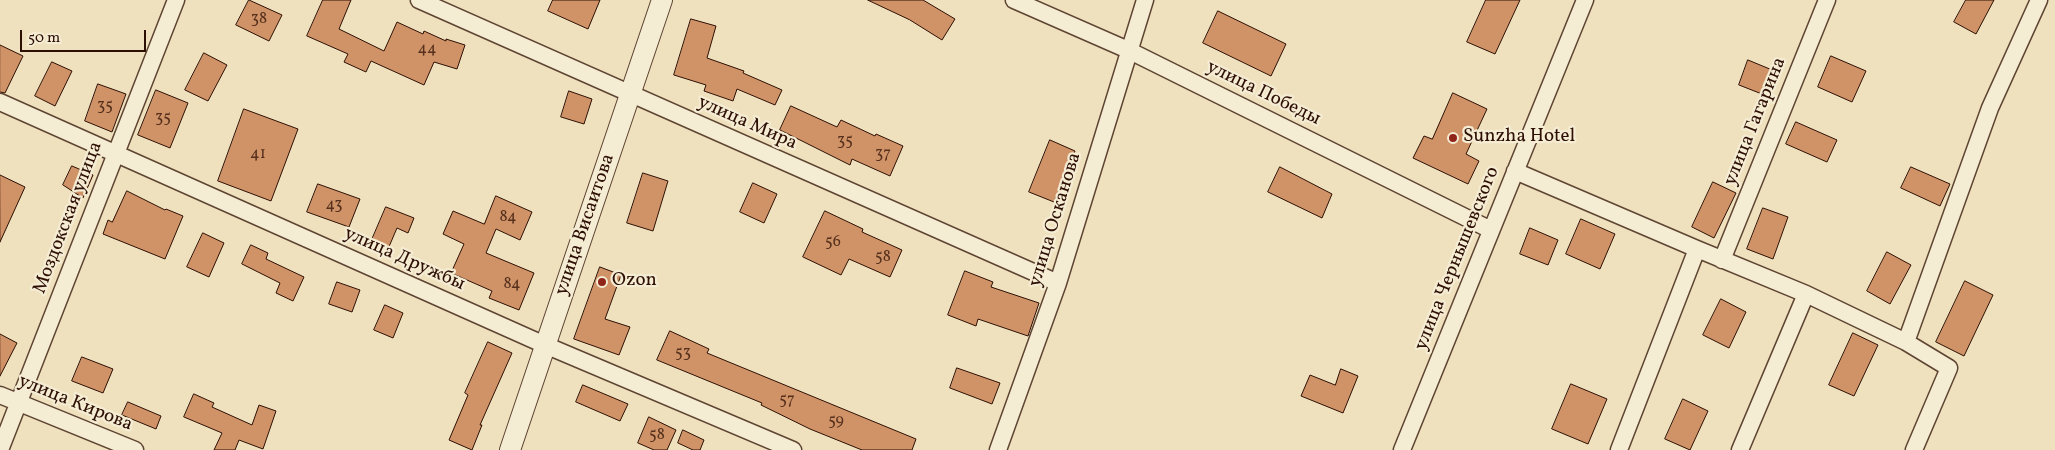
<!DOCTYPE html>
<html>
<head>
<meta charset="utf-8">
<style>
	body { margin:0 }
	#map { position:relative; width:2055px; height:450px; overflow:hidden; background:#efe1bd; font-family:Vollkorn,serif }
	canvas { display:block }
	.scale { position:absolute; left:20px; top:30px; width:126px; height:22px; box-sizing:border-box; border:2px solid #2d0f04; border-top:0; padding-left:6px; font-size:15px; line-height:18px; white-space:nowrap; color:#2d0f04; -webkit-text-stroke:4px #f5ecd4; paint-order:stroke }
</style>
</head>
<body>
<div id="map">
<canvas width="2055" height="450"></canvas>
<div class="scale">50 m</div>
</div>
<script>
const context = document.querySelector('canvas').getContext('2d');
context.lineJoin = 'round';
function fill(path, color) { context.fillStyle = color; context.fill(path, 'evenodd'); }
function strokePath(path, color, width, dash) { context.strokeStyle = color; context.lineWidth = width; context.lineCap = dash ? 'butt' : 'round'; context.setLineDash(dash || []); context.stroke(path); }
function label(font, color, halo, rows, align = 'center') {
  context.font = font + ' Vollkorn,serif'; context.lineWidth = 4.5; context.setLineDash([]); context.textBaseline = 'middle'; context.strokeStyle = halo; context.fillStyle = color; for (const [text, x, y, turn = 0] of rows) {
    context.save(); context.translate(x, y); context.rotate((+turn || 0) * Math.PI / 180); context.textAlign = isNaN(turn) ? turn : align; if (halo) context.strokeText(text, 0, 0); context.fillText(text, 0, 0); context.restore();
  }
}
const building = new Path2D(`
	M249 0 282 15 269 41 236 25Z
	M323 0H351L339 29 384 51 397 22 423 34 424 31 446 41V39L465 45 457 69 434 62 424 85 371 61 366 72 344 62 348 54 307 36Z
	M553 0H600L588 29 548 11Z
	M868 0H923L955 19 942 40 910 20Z
	M1486 0H1520L1495 54 1467 42Z
	M1966 0H1994L1976 34 1954 22Z
	M1218 11 1286 44 1271 76 1203 43Z
	M691 19 716 26 707 58 744 71 743 73 782 90 775 105 737 89 733 101 704 91 706 85 674 75Z
	M0 45 23 56 5 93 0 92Z
	M204 53 227 65 208 101 185 90Z
	M1831 56 1866 71 1852 102 1818 87Z
	M1748 60 1777 72 1767 96 1739 85Z
	M52 62 72 71 55 106 35 96Z
	M98 84 126 94 112 132 85 121Z
	M156 90 188 103 170 148 138 135Z
	M569 91 592 99 584 124 561 117Z
	M1453 93 1487 109 1466 154 1479 161 1468 184 1413 158 1424 136 1432 139Z
	M791 106 837 127 841 120 875 136 876 134 903 146 890 176 852 159 850 165 780 130Z
	M244 109 298 129 271 201 218 181Z
	M1796 122 1837 140 1827 162 1786 144Z
	M1050 140 1075 151 1054 202 1029 192Z
	M72 166 93 175 83 198 63 185Z
	M1280 167 1332 194 1322 218 1268 192Z
	M1911 167 1950 184 1940 206 1901 188Z
	M643 173 668 181 653 231 627 223Z
	M0 175 25 187 0 242Z
	M1713 182 1736 193 1714 238 1692 227Z
	M753 183 777 194 764 223 740 212Z
	M318 184 360 199 349 227 307 212Z
	M127 191 165 210 166 209 183 216 165 259 103 234 108 220 112 222Z
	M496 196 532 212 520 240 496 229 486 253 534 273 519 310 489 298 492 291 451 273 464 244 443 234 453 211 484 224Z
	M386 207 414 218 408 233 397 228 388 249 371 242Z
	M1763 208 1788 217 1773 259 1747 249Z
	M825 211 863 229 862 232 902 250 890 277 849 259 841 275 803 257Z
	M1581 219 1615 234 1600 269 1566 254Z
	M1530 228 1558 240 1548 265 1520 254Z
	M203 233 224 243 209 277 187 267Z
	M251 245 268 253 266 259 304 277 293 301 276 293 280 283 242 264Z
	M1887 252 1911 265 1890 304 1867 291Z
	M600 267 621 275 605 319 630 327 619 355 574 339Z
	M965 271 993 282 991 287 1039 303 1028 336 978 319 976 326 948 315Z
	M1965 281 1993 295 1964 356 1936 342Z
	M337 282 360 290 352 312 329 304Z
	M1721 299 1746 312 1729 348 1703 335Z
	M385 305 403 313 393 338 374 330Z
	M670 331 709 349 707 353 916 439 912 450H862L810 429 761 405 762 403 657 360Z
	M1853 333 1878 345 1854 396 1829 385Z
	M0 334 17 343 0 376Z
	M488 342 512 353 480 425H482L472 450 449 440 468 395 465 393Z
	M82 357 113 369 103 393 72 381Z
	M957 368 1000 383 992 404 950 388Z
	M1341 369 1358 376 1343 413 1301 396 1310 375 1335 385Z
	M1571 384 1607 399 1588 444 1552 429Z
	M583 385 628 404 620 421 576 402Z
	M194 394 214 403 212 407 252 425 259 405 276 411 263 449 239 440 235 450H214L222 433 184 417Z
	M1683 399 1708 411 1690 450 1665 439Z
	M128 402 161 416 156 429 122 415Z
	M649 417 676 430 667 450H654L638 443Z
	M683 430 704 440 700 450H693L678 443Z`);
fill(building, '#d09367');
strokePath(building, '#2d0f04', 1);
const minor = new Path2D(`
	M419 0 1058 283
	M1014 0 1128 50 1491 230
	M0 102 545 345 793 450
	M1515 171 1697 249 1806 294 1906 342 1949 368 1914 450
	M1722 260 1827 0
	M1906 342 1990 108 2039 0
	M0 395 135 450
	M0 450 176 0
	M998 450 1058 283 1145 0
	M1402 450 1585 0
	M1619 450 1697 249
	M1740 450 1806 294`);
const tertiary = new Path2D(`
	M510 450 662 0`);
strokePath(minor, '#5e4432', 19);
strokePath(tertiary, '#5e4432', 22);
strokePath(minor, '#f5ecd4', 16);
strokePath(tertiary, '#f5ecd4', 20);
for (const [x, y, r, color] of [
	[1453,138,5,"#8f2418"],
	[602,282,5,"#8f2418"]
]) { const dot = new Path2D(); dot.arc(x, y, r, 0, 2 * Math.PI); context.fillStyle = color; context.fill(dot); strokePath(dot, '#f5ecd4', 2); }
label('16px', '#56301d', null, [
	["38",259,20],
	["44",427,50],
	["35",105,107],
	["35",163,119],
	["35",845,142],
	["41",258,155],
	["37",883,155],
	["43",334,206],
	["84",508,218],
	["56",833,243],
	["58",883,258],
	["84",512,285],
	["53",683,354],
	["57",787,401],
	["59",836,422],
	["58",657,436]
]);
label('19px', '#2d0f04', '#f5ecd4', [
	["улица Победы",1263,94,26],
	["улица Гагарина",1756,122,-68],
	["улица Мира",747,124,24],
	["Моздокская улица",69,218,-69],
	["улица Осканова",1056,220,-73],
	["улица Висаитова",586,225,-71],
	["улица Чернышевского",1458,259,-68],
	["улица Дружбы",404,260,24],
	["улица Кирова",75,404,22]
]);
label('19px', '#2d0f04', '#f5ecd4', [
	["Sunzha Hotel",1463,138],
	["Ozon",612,282]
], 'left');
</script>
</body>
</html>
